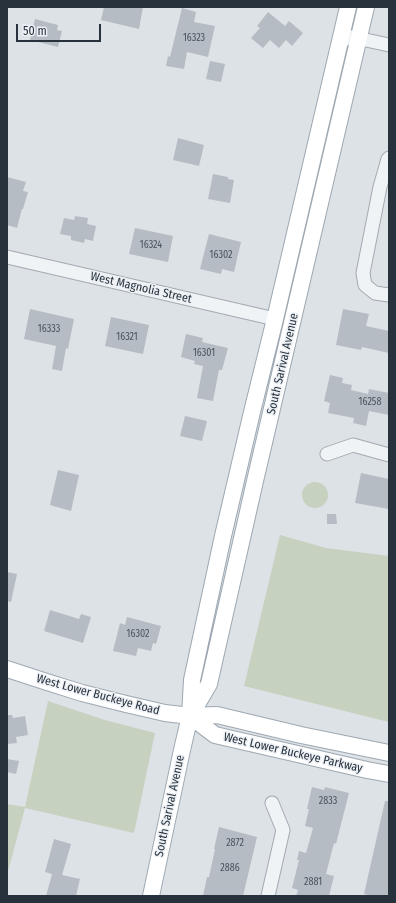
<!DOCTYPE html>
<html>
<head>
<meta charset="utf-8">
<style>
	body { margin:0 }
	#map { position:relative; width:396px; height:903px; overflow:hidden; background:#dde2e7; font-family:"Fira Sans Condensed",sans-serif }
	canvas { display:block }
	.frame { position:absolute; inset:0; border:8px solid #27323d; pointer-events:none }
	.scale { position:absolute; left:16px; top:24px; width:85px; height:18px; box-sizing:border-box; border:2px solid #27323d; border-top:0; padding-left:5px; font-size:12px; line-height:14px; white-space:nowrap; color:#27323d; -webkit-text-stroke:3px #edf1f5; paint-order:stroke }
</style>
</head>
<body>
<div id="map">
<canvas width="396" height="903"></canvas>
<div class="frame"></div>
<div class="scale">50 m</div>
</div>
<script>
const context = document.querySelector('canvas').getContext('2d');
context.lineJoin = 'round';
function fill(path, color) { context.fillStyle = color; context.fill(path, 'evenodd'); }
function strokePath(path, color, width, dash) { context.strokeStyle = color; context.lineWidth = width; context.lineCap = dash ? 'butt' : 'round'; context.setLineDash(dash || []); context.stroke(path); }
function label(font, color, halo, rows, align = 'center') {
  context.font = font + ' "Fira Sans Condensed",sans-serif'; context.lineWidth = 3; context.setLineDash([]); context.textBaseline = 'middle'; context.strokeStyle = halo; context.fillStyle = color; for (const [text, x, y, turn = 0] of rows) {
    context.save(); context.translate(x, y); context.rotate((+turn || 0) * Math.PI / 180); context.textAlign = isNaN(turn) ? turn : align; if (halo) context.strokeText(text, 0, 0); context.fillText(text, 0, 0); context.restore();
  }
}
fill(new Path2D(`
	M302 495a13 13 0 1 1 26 0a13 13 0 1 1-26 0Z
	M280 535 326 548 389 556V722L244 686Z
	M48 701 105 720 155 733 134 833 25 808 7 875V804L25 807Z`), '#c6d1bf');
fill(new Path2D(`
	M104 7H143L139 29 101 20Z
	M182 8 196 12 194 22 215 26 208 57 187 52 184 69 166 66 168 56 170 57Z
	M268 12 285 26 289 21 303 33 292 46 286 40 279 48 270 40 263 48 251 38 260 28 257 26Z
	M35 19 58 25 57 30 62 31 58 47 30 40Z
	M210 61 225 64 221 82 206 79Z
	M178 138 204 145 199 166 173 160Z
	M213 174 228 177V179L234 180 230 203 208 199Z
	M7 177 26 182 23 191 28 192 23 209H22L17 228 7 225Z
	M75 216 88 218 87 224 96 226 93 241 85 239 84 243 71 240V236L60 234 64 218 74 220Z
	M135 228 173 236 168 262 129 254Z
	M209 234 241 242 234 272 222 269 221 274 200 269Z
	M30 309 74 319 68 349 66 348 62 371 52 369 56 346 24 339Z
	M343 309 369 314 366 326 389 331V353L362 347 361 350 336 345Z
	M111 317 149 325 143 354 105 346Z
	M186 334 203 338 202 342 228 348 222 370H219L213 401 197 398 203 366 194 364 195 361 181 357Z
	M330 375 343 378 342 383 352 385 351 390 368 394 369 389 389 393V415L369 411 366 426 353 423 354 418 328 413 330 403 324 401Z
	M185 416 207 421 202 441 180 436Z
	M58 470 79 475 71 511 50 505Z
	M361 473 389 479V509L355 503Z
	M327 514H336L337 524H327Z
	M7 572 17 574 11 602 7 601Z
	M50 610 79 619 81 614 91 617 83 643 44 631Z
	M127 617 161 626 156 644 153 643 151 651 138 648 136 656 113 651 120 623 125 625Z
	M7 715H12L13 718 25 716 28 735 16 737 17 743 7 744Z
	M7 759 19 761 16 774 7 772Z
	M312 787 324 790 325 787 349 793 336 844 334 843 326 874 334 876 329 896H296L298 890 292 888 299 860H297L299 851 306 853 313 828 305 826 309 809H307Z
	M385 801H389V896H372L364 894Z
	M219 827 257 837 243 896H203L207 877H209L215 849H214Z
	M54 839 71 844 62 875 80 879 76 896H46L52 874 45 872Z`), '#b5bcc3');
const minor = new Path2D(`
	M340 44 345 39 352 37 389 45
	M389 158 388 159 380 187 363 273 365 285 375 293 389 295
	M7 257 275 319
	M327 454 353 445 389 455
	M268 896 283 830 272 803`);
const major = new Path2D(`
	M7 669 50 683 82 693 126 704 165 713 190 716 217 715 301 735 389 753
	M192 713 209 684 255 481 366 7
	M190 716 215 735 367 770 389 774
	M151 896 182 750 190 716 192 680 223 536 252 412 275 319 348 7`);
strokePath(minor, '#a3aab1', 15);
strokePath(major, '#9da8b2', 18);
strokePath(minor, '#f0f3f5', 13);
strokePath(major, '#fff', 16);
label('10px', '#4a545e', null, [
	["16323",194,38],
	["16324",151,245],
	["16302",221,255],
	["16333",49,329],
	["16321",127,337],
	["16301",204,353],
	["16258",370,402],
	["16302",138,634],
	["2833",328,801],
	["2872",235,843],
	["2886",230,868],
	["2881",313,882]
]);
label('12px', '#27323d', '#edf1f5', [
	["West Magnolia Street",141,288,13],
	["South Sarival Avenue",283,364,-77],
	["West Lower Buckeye Road",98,695,15],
	["West Lower Buckeye Parkway",293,753,13],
	["South Sarival Avenue",170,806,-78]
]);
</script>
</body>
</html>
